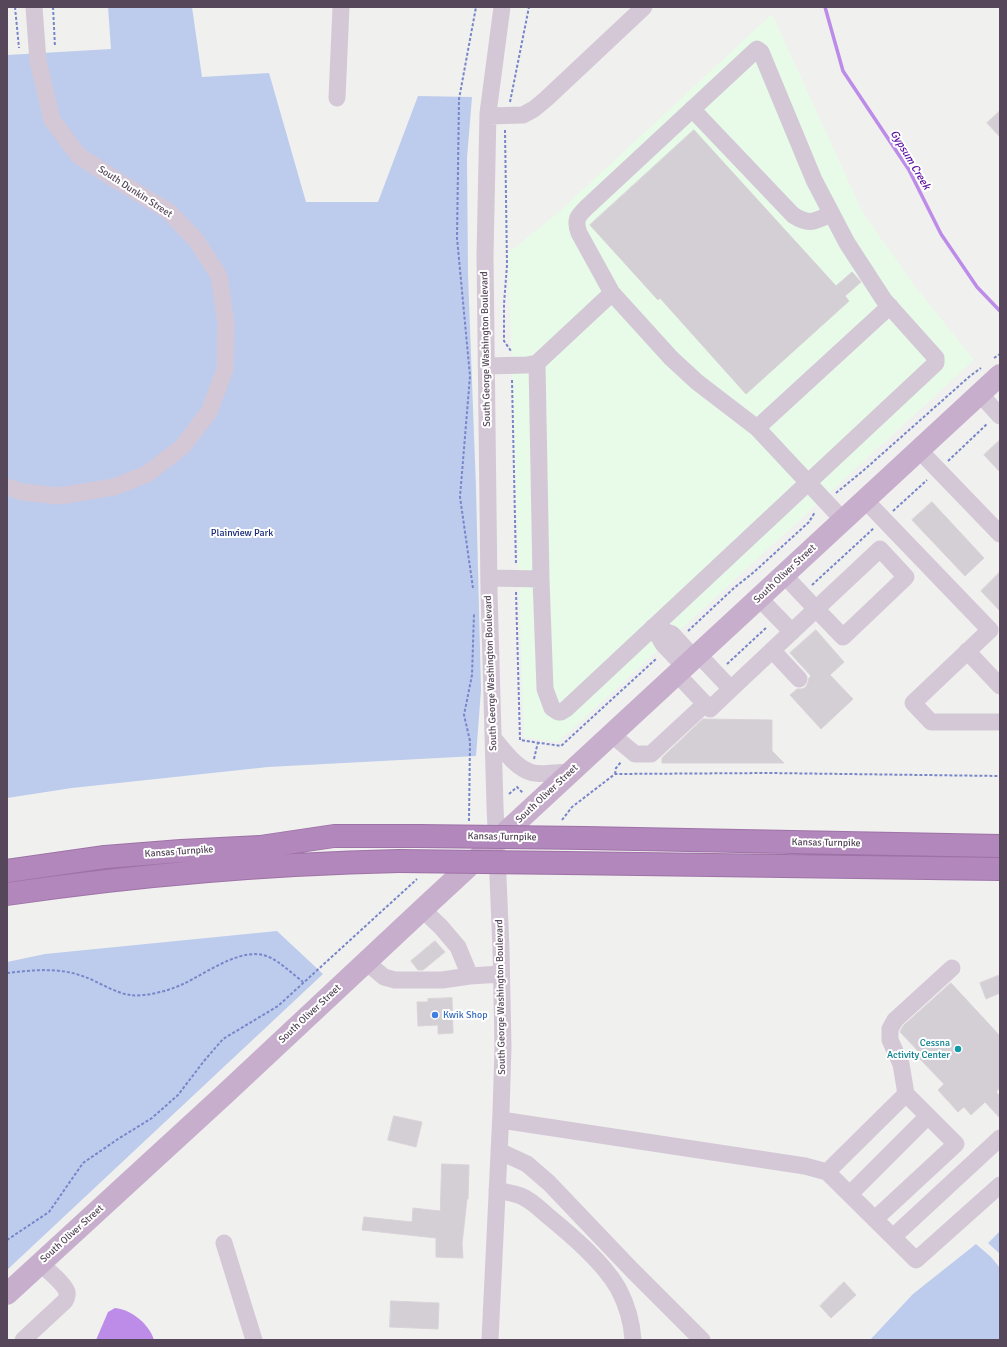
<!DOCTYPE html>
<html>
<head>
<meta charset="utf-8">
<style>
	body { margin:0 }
	#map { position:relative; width:1007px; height:1347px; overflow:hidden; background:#f0f0ee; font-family:Signika,sans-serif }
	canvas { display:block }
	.frame { position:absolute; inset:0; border:8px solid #56475a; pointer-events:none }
</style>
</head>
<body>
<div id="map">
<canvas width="1007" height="1347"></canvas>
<div class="frame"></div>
</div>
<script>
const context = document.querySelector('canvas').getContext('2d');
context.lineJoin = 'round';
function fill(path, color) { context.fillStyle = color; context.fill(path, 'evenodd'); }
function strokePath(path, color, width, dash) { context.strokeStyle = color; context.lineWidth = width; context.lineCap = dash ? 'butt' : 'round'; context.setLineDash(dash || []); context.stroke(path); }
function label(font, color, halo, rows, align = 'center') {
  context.font = font + ' Signika,sans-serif'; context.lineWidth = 4; context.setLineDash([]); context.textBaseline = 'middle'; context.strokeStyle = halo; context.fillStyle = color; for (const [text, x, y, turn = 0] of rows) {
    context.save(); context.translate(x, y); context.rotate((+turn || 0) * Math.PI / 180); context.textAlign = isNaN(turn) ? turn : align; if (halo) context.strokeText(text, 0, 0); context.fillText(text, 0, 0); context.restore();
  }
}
fill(new Path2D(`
	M772 14 862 211 914 285 974 360 558 742 524 737 508 253 560 211Z`), '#e7fbe8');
fill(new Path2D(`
	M108 7H192L202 77 269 73 306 202H378L418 96 472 97 467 158 468 274 476 488 481 690 476 756 268 767 72 788 7 798V55L111 49Z
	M277 931 323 974 7 1270V962L45 954Z
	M1000 1231V1254L988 1243Z
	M976 1244 991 1257 1000 1268V1340H870L913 1294Z`), '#bdcced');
fill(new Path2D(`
	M115 1308C132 1310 149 1324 154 1340H96L108 1312Z`), '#bc8ce8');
strokePath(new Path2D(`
	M825 7 843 71 909 170 941 234 977 287 1000 311`), '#bc8ce8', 3.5);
const building = new Path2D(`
	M1000 111V137L987 123Z
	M694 130 836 286 852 272 861 282 845 296 849 301 746 394 660 298 658 300 590 225Z
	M1000 440V472L984 455Z
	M932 502 984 558 965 576 912 520Z
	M1000 572V611L981 591Z
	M816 630 844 662 830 675 853 699 821 729 790 695 797 689H802L806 687 808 682 809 678 811 676 790 653Z
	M703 719 772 720V751L784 763H662V758Z
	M435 941 445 952 423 970H418L411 961Z
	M1000 975V993L986 999 980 983Z
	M951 983 1000 1036V1087L996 1092 1000 1096V1118L985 1102 971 1115 964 1107 958 1112 938 1090 944 1084 919 1058 922 1055 900 1032 903 1026Z
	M452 998 453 1033 438 1034V1025L418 1026 417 1002H428V999Z
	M394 1116 422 1122 416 1147 388 1140Z
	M442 1164 469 1165 468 1199H467L462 1244 463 1258 436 1257V1238L362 1230 364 1217 412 1222 413 1208 440 1211Z
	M844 1282 856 1295 831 1318 820 1306Z
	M391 1301 439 1303 438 1329 390 1327Z`);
fill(building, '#d4ced5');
strokePath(building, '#d9d2d9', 1);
const highway = new Path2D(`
	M584 838 1000 846
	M566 863 1000 869
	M7 871 105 857 181 851 260 847 334 836H419
	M7 894C137 875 268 864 399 861`);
strokePath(highway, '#9e72a7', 24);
strokePath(new Path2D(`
	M15 7 19 48
	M53 7 55 47
	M510 102 529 7
	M505 130 507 265 504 304V341L511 351
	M994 358 1000 354
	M512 380 516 565
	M948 461 987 424
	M836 493 864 470 970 376 981 368
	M893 511 927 480
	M812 585 874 528
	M473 588 460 497 470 376 457 238 459 99 476 7
	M516 592 520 740 561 746 657 658
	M688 631 734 588 754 572 809 522 815 512
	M727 664 767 627
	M534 759 538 742
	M615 774 616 768 621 762
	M509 794 517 787 523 793
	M562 820 572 807 615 774 769 773 1000 776
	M469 821 470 741 464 715 472 675 474 613
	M7 973C33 970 60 967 85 977 99 982 115 993 130 995 145 997 169 991 183 984 207 973 243 945 269 957 279 961 294 975 303 982
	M7 1240 49 1212 83 1163 118 1139 152 1118 178 1095 204 1061 223 1039 278 1006 417 879`), '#7786c9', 2, [3, 2]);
strokePath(new Path2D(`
	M337 98 341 7
	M692 109 793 215C810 226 814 221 831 214
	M488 116 523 115 534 109 546 99 644 7
	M537 363 541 579 545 689 552 708 558 712H561L566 709 936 363V358L884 300 847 243 814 180 761 52 757 49 587 207C578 216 574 219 579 233L612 293
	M486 366 527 365 537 363 612 293 671 358 697 382 757 428 843 520
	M980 394 1000 416
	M757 428 890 306
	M919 450 1000 534
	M7 487 22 492 59 496 114 487 147 474 182 447 209 412 225 369 226 323 219 276 196 240 168 211 118 181 79 156 52 120 38 61 34 7
	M865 500 990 630 913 703 931 722H1000
	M489 578 541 579
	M759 598 792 632
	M772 650 799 679
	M967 651 1000 686
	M698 654 731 689 816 609 843 637 906 577 880 549 816 609 784 575
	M685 667 663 644 653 627 672 634 694 658
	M677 674 710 709 731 689
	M611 734 635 754H651L705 704
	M493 738C504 750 514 766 530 772 542 776 559 772 571 772
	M422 909 441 927 458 947 470 976
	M366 962 384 977 395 980H442L470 976 501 974
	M501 1120 805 1166 827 1172 916 1260 1000 1185
	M499 1151 527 1164 549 1183 632 1270 702 1340
	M827 1172 906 1094 901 1064 890 1040V1029L895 1020 952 968
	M497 1190C505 1192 513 1193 521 1196 531 1200 540 1209 548 1216 571 1235 603 1262 618 1288 626 1303 632 1323 633 1340
	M850 1194 928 1116
	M875 1219 956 1144 906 1094
	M893 1237 1000 1138
	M224 1243 254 1340
	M23 1340 65 1301C66 1299 68 1295 67 1292 64 1283 47 1270 40 1263
	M490 1340 501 1112 503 1047 501 949 495 806 489 591 485 255 488 113 502 7`), '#d4c8d7', 17);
strokePath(new Path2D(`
	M7 1294 226 1093 427 905 1000 375`), '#c6aecc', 22);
strokePath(highway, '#b287bb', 22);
const highwayBridge = new Path2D(`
	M419 836 584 838
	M399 861 566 863`);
strokePath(highwayBridge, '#9e72a7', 24, []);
strokePath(highwayBridge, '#b287bb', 22);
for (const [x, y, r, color] of [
	[435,1015,4,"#3f7fe0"],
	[958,1049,4,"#0f9aa8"]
]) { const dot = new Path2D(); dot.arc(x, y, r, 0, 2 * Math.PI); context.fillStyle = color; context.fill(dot); strokePath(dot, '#fff', 1.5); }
label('10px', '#56475a', '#fff', [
	["South Dunkin Street",135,192,33],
	["South George Washington Boulevard",486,349,-91],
	["South Oliver Street",785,574,-43],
	["South George Washington Boulevard",491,673,-92],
	["South Oliver Street",547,794,-43],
	["Kansas Turnpike",502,837,1],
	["Kansas Turnpike",826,843,1],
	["Kansas Turnpike",179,852,-4],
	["South George Washington Boulevard",501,997,-91],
	["South Oliver Street",310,1014,-43],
	["South Oliver Street",72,1234,-42]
]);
label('10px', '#1a2c79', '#fff', [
	["Plainview Park",242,533]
]);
label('10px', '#366cbe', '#fff', [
	["Kwik Shop",443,1015]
], 'left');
label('10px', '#0d838f', '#fff', [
	["Cessna",950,1043],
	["Activity Center",950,1055]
], 'right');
label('italic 11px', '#5d12a2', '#fff', [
	["Gypsum Creek",910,160,59]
]);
</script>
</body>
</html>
